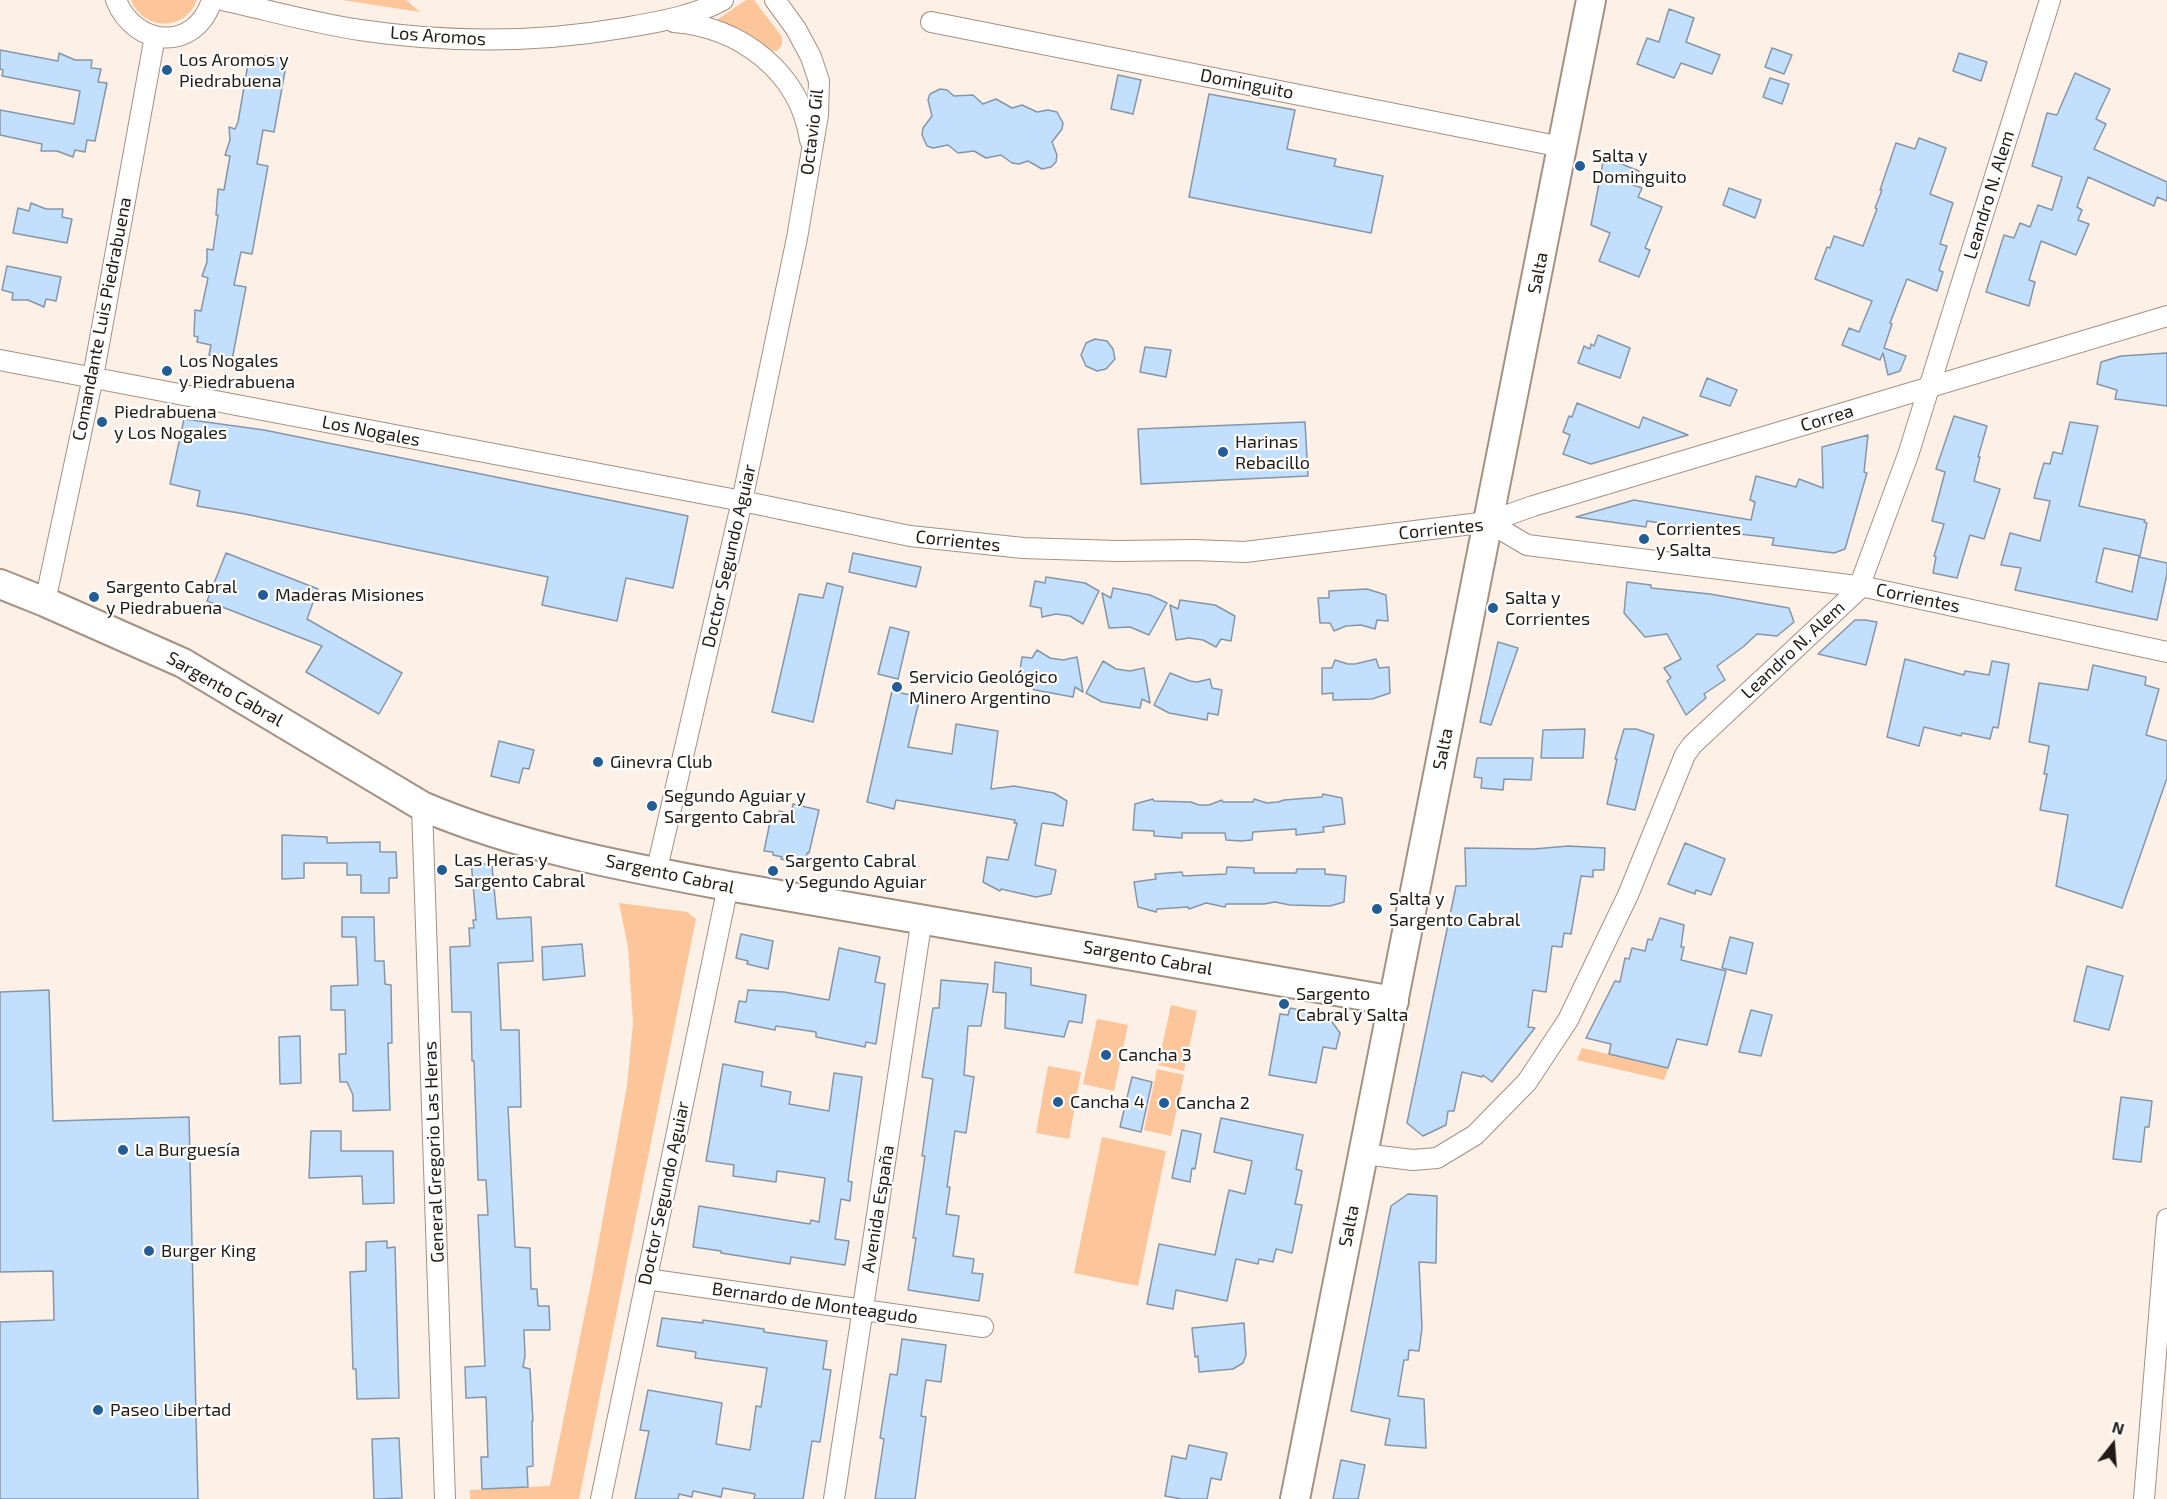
<!DOCTYPE html>
<html>
<head>
<meta charset="utf-8">
<style>
	body { margin:0 }
	#map { position:relative; width:2167px; height:1499px; overflow:hidden; background:#fdf0e6; font-family:"Exo 2",sans-serif }
	canvas { display:block }
	.north { position:absolute; left:2083px; top:1415px; width:60px; height:60px; -webkit-text-stroke:4px #fff; paint-order:stroke; rotate:17deg; font-size:16px; font-weight:700; line-height:24px; text-align:center; color:#221b15 }
	.north::after { content:''; display:block; margin:auto; width:21px; height:27px; background:#221b15; clip-path:polygon(50% 0,100% 100%,50% 72%,0 100%) }
</style>
</head>
<body>
<div id="map">
<canvas width="2167" height="1499"></canvas>
<div class="north">N</div>
</div>
<script>
const context = document.querySelector('canvas').getContext('2d');
context.lineJoin = 'round';
function fill(path, color) { context.fillStyle = color; context.fill(path, 'evenodd'); }
function strokePath(path, color, width, dash) { context.strokeStyle = color; context.lineWidth = width; context.lineCap = dash ? 'butt' : 'round'; context.setLineDash(dash || []); context.stroke(path); }
function label(font, color, halo, rows, align = 'center') {
  context.font = font + ' "Exo 2",sans-serif'; context.lineWidth = 4.5; context.setLineDash([]); context.textBaseline = 'middle'; context.strokeStyle = halo; context.fillStyle = color; for (const [text, x, y, turn = 0] of rows) {
    context.save(); context.translate(x, y); context.rotate((+turn || 0) * Math.PI / 180); context.textAlign = isNaN(turn) ? turn : align; if (halo) context.strokeText(text, 0, 0); context.fillText(text, 0, 0); context.restore();
  }
}
fill(new Path2D(`
	M131 0H197C185 32 143 31 131 0Z
	M342 0H406L420 12Z
	M746 0H754L782 37V45L777 51H770L715 21Z
	M619 903 687 912 696 919 579 1499H470V1490L550 1486 592 1278 627 1086 633 1023 628 947Z
	M1171 1005 1197 1011 1184 1071 1158 1065Z
	M1097 1019 1128 1025 1114 1091 1083 1084Z
	M1582 1048 1668 1068 1664 1080 1577 1060Z
	M1048 1066 1081 1072 1069 1139 1036 1133Z
	M1157 1069 1184 1075 1171 1136 1144 1130Z
	M1102 1137 1166 1151 1138 1286 1074 1273Z`), '#fcc69a');
const building = new Path2D(`
	M1669 9 1694 18 1686 42 1720 55 1712 74 1681 63 1674 78 1637 64 1647 38 1659 42Z
	M1772 48 1792 55 1784 74 1765 67Z
	M0 50 58 61 59 53 75 60H92L91 68 101 69 98 82 107 83 95 141 87 140 85 152 75 150 73 157 57 151H41L42 144 0 135V110L74 124 80 91 2 76 3 70 0 69Z
	M1959 53 1987 62 1981 81 1953 71Z
	M264 56 287 60 274 132 263 130 257 164 268 166 252 254 241 252 234 285 246 287 232 360 209 355 211 345 197 342 198 337 194 336 195 310 201 311 208 278 202 276 207 262V249L213 250 218 215H216L218 189 224 190 230 156 225 155 230 140 229 127 235 129 238 122 248 64 262 67Z
	M2075 73 2110 89 2096 119 2106 124 2094 149 2167 182V201L2157 197 2154 206 2088 177 2077 207 2082 210 2078 220 2089 224 2076 255 2041 241 2029 280 2035 282 2029 306 1986 292 2004 235 2014 238 2020 223 2030 227 2038 205 2052 210 2062 177 2032 166 2047 113 2057 115Z
	M1118 75 1141 80 1133 114 1111 109Z
	M1770 78 1789 84 1782 104 1763 97Z
	M940 89 947 90 954 96 973 95 983 104 996 99 1012 108 1022 105 1037 112 1048 110 1057 112 1063 123 1062 129 1052 142 1057 155 1056 162 1051 167 1042 169 1028 161 1019 164 1012 163 1001 155 986 158 974 151 958 153 948 145 933 148 927 146 922 135 923 128 932 116 928 100 930 94Z
	M1209 94 1295 110 1287 149 1336 159 1334 166 1383 176 1371 233 1189 197Z
	M1919 138 1946 148 1930 194 1953 203 1940 244 1947 246 1939 270 1943 272 1937 291 1907 279 1890 323 1892 324 1884 348 1906 356 1900 371 1888 375 1883 353 1880 360 1842 345 1849 328 1859 332 1872 301 1815 279 1827 247 1830 248 1834 236 1863 246 1877 209 1875 208 1882 190H1880L1896 143 1915 149Z
	M1604 157 1639 171 1633 185 1642 188 1638 197 1662 207 1645 248 1650 250 1639 277 1599 261 1610 233 1591 225Z
	M1729 188 1761 200 1755 218 1723 205Z
	M31 203 46 209H63L62 217 72 219 67 243 13 233 18 208 29 211Z
	M7 266 61 277 56 301 46 299 44 307 28 300H12L13 293 2 290Z
	M1598 335 1630 348 1620 378 1578 363 1584 346 1590 349 1591 344 1594 346Z
	M1095 339 1107 341 1113 349 1115 359 1106 369 1097 371 1086 366 1081 355 1086 343Z
	M1145 347 1171 350 1166 377 1140 372Z
	M2167 353V406L2115 399 2117 390 2097 384 2101 362 2121 356Z
	M1707 378 1737 390 1730 406 1700 396Z
	M1577 403 1639 428 1643 417 1688 435 1591 464 1563 454 1570 435 1563 432 1569 416 1572 417Z
	M1954 416 1987 426 1978 457H1980L1974 481 2000 489 1984 539 1970 535 1957 578 1933 573 1936 557 1934 556 1944 524 1932 521 1945 472 1936 469Z
	M184 419 264 430 688 516 673 588 626 578 617 621 542 605 548 577 245 514 197 506 200 491 170 484Z
	M1305 422 1308 476 1141 484 1138 429Z
	M2070 422 2098 426 2079 506 2145 520 2144 522 2147 523 2140 556 2104 548 2096 582 2132 592 2139 557 2167 563V574L2157 620 2015 590 2021 568 2001 565 2010 533 2040 541 2050 501 2034 498 2039 479 2044 463 2050 464 2053 452 2062 454Z
	M1868 435 1864 472 1867 473 1845 549 1834 553 1772 545 1774 538 1713 531 1712 536 1686 533 1687 527 1647 521 1646 527 1576 517 1634 500 1751 520 1755 502 1750 500 1756 476 1796 487 1799 479 1823 488 1822 447Z
	M226 553 318 589 307 619 402 673 379 714 306 672 322 646 207 601Z
	M853 553 921 567 916 587 849 572Z
	M1046 577 1085 583 1099 591 1083 624 1070 616 1056 614 1042 617 1041 608 1030 606 1035 581 1045 583Z
	M1627 582 1651 585V588L1710 594 1789 608 1794 622 1777 636 1757 634 1743 647 1717 666 1725 680 1704 694 1706 698 1686 715 1667 681 1671 678 1664 668 1681 659 1667 634 1645 637 1624 613Z
	M827 583 843 587 813 722 772 712 799 594 823 598Z
	M1113 588 1150 595 1167 603 1149 635 1130 627 1109 628 1102 593 1111 598Z
	M1367 589 1386 595 1388 621 1377 620 1375 629 1361 625 1346 626 1334 631 1330 623H1320L1318 598H1329V591Z
	M1180 600 1215 605 1235 616 1231 641 1221 639 1216 647 1203 640 1189 638 1176 640 1170 605 1178 609Z
	M1855 620H1865L1877 622 1866 665 1818 654Z
	M890 627 909 632 898 679 878 674Z
	M1498 642 1518 648 1491 725 1480 722Z
	M1037 650 1050 658 1063 660 1077 657 1083 692 1075 687 1073 697 1035 690 1018 682 1022 657 1032 658Z
	M1376 659 1379 668 1389 667 1390 693 1372 699 1333 700V693L1322 694V668H1332L1335 660 1348 664H1355Z
	M1905 659 1964 675 1965 671 1989 675 1992 661 2009 664 1998 728 1993 727 1990 739 1962 733 1961 736 1924 727 1919 746 1887 737Z
	M1103 661 1116 669 1130 671 1144 668 1150 703 1142 699 1140 708 1102 702 1086 693Z
	M2093 665 2146 677 2145 685 2159 689 2146 735 2167 741V778L2122 908 2056 886 2068 815 2040 810 2047 774H2044L2049 746 2029 742 2039 683 2088 690Z
	M1170 673 1190 681 1197 682 1210 679 1212 688 1222 690 1218 715 1208 713 1207 720 1169 713 1154 705Z
	M892 691 920 697 908 747 952 754 956 724 998 731 991 789 1014 786 1054 793 1067 801 1063 826 1042 823 1035 865 1056 870 1051 894 1036 897 1001 889 1000 891 983 882 987 857 1008 860 1017 823H1014L1015 820 896 800 894 809 867 802Z
	M1585 729 1583 758H1541L1543 730Z
	M1624 729H1636L1654 735 1635 810 1607 804 1617 759H1615Z
	M499 741 534 750 529 769 523 768 519 783 491 776Z
	M1477 758H1533L1531 780 1504 779 1503 790 1481 788 1482 778 1474 777Z
	M1323 794 1342 798 1345 824 1323 827 1324 832 1296 835V829L1253 832 1252 840 1241 841 1226 840 1225 833H1182V838L1154 836V831L1133 830 1135 804 1153 799 1154 801 1191 802 1199 805H1209L1222 800 1223 802H1253L1254 799 1267 803 1278 802 1284 800 1322 797Z
	M793 804 819 810 809 853H807L805 864 781 859 782 857 773 855V852L764 851 770 822 776 824 779 811 791 814Z
	M282 835 327 837V843L380 842V852H396L397 878H389V893H361V875H347V863H304V878L282 879Z
	M1685 843 1725 859 1711 895 1696 890 1695 894 1668 884Z
	M1568 846 1605 848 1604 870H1593V877L1581 876 1571 934 1564 933 1562 947 1552 946 1546 992 1533 990 1528 1027 1535 1028 1492 1082 1483 1075 1482 1077 1462 1072 1454 1111H1448L1446 1125 1423 1136 1407 1123 1456 886H1466L1465 848 1534 849Z
	M471 860 492 866 497 919 531 917 533 961 498 963 501 1030H519L521 1107H508L515 1247 530 1248 531 1289H537L538 1306H549L550 1330H524L525 1356 523 1367 530 1369 533 1421H532L533 1466 527 1467 528 1487 482 1489 481 1457H488L486 1397 466 1398 465 1367 485 1366 478 1215H488L486 1180H478L474 1061H472L471 1012H452L450 947 470 946 469 928H474L473 920H476Z
	M1227 867 1254 868V873H1296L1297 869H1325V874L1346 876 1344 902 1330 906 1290 905 1275 902 1264 904H1226L1225 907 1206 903 1189 909 1188 907 1157 909 1156 912 1138 907 1134 882 1156 879 1155 874 1182 872 1183 876 1226 874Z
	M342 917H374L375 961H384L385 984 391 985 392 1043H388L390 1110 353 1111V1095L347 1082H340L339 1054H346L345 1010H331V986L358 985 356 937H342Z
	M1660 918 1684 925 1681 947H1684L1681 960 1726 971 1707 1045 1677 1039 1668 1068 1609 1054 1611 1044 1586 1038 1615 981 1620 982 1625 958 1629 959 1632 948 1645 951 1648 939 1652 940Z
	M741 934 773 941 768 969 747 964 748 961 736 958Z
	M1730 937 1753 943 1746 974 1722 968Z
	M582 944 585 976 543 980 542 947Z
	M839 948 880 957 875 982 885 984 876 1044 866 1042 865 1047 816 1037V1032L776 1026 775 1030 735 1022 739 1001 746 1002 748 990 784 992 829 1000Z
	M995 962 1031 968V985L1086 995 1082 1023 1069 1021 1064 1037 1005 1028 1006 993 993 992Z
	M2087 966 2123 976 2109 1030 2074 1021Z
	M941 980 988 984 981 1026H968L964 1075 974 1077 966 1133 955 1131 947 1187H950L946 1214 959 1216 953 1256 974 1259 972 1273 983 1274 979 1301 908 1290 916 1238H913L925 1156H922L933 1079 922 1077 933 1008H939Z
	M49 990 53 1121 189 1117 198 1499H0V1322L54 1320 53 1271 0 1272V992Z
	M1290 1008 1327 1015 1340 1033 1336 1049 1323 1047 1316 1083 1269 1075 1280 1014 1288 1015Z
	M1751 1010 1772 1015 1761 1056 1739 1052Z
	M300 1036 301 1083 280 1084 279 1037Z
	M723 1064 763 1072 761 1086 791 1092 789 1104 829 1111 834 1073 862 1077 848 1181 852 1182 850 1201 841 1199 835 1239 849 1241 845 1265 791 1257 790 1264 721 1253V1251L693 1247 699 1206 810 1224 811 1220 819 1222 825 1178 777 1171 776 1182 733 1176 734 1165 706 1161Z
	M1132 1077 1152 1082 1141 1132 1120 1127Z
	M2121 1097 2152 1101 2149 1127H2145L2141 1162 2113 1159Z
	M1221 1118 1303 1135 1296 1169 1302 1171 1295 1204 1302 1205 1292 1253 1276 1249 1273 1262 1259 1259 1258 1264 1236 1259 1227 1301 1176 1290 1173 1309 1147 1304 1159 1244 1215 1255 1229 1190 1245 1194 1252 1161 1214 1152Z
	M1182 1130 1201 1134 1195 1169 1192 1168 1190 1182 1172 1178Z
	M311 1131H341V1151H393L394 1203 363 1204 362 1176 309 1178Z
	M1408 1194 1437 1196 1436 1263 1419 1262 1422 1328 1419 1351 1409 1350 1408 1360H1404L1398 1396 1424 1399 1426 1448 1385 1445 1390 1419 1351 1411 1391 1206Z
	M387 1241V1248L395 1247 399 1398 357 1399 356 1369H353L350 1272 366 1271V1242Z
	M662 1318 703 1323V1320L764 1329V1332L827 1341 823 1369 831 1370 824 1417 820 1442 812 1441 803 1499H754L755 1494 723 1488 721 1497 693 1491 692 1497 679 1494 678 1499H635L649 1431 640 1430 648 1390 722 1403 716 1444 750 1450 756 1406 761 1407 767 1368 695 1358 696 1352 657 1346Z
	M1244 1323 1246 1355 1243 1363 1233 1369 1199 1372 1198 1356 1195 1357 1192 1328Z
	M902 1339 946 1345 941 1382 926 1380 921 1416 926 1417 915 1499H875L884 1439 880 1438 890 1374 897 1375Z
	M399 1438 402 1498 374 1499 372 1439Z
	M1189 1445 1227 1453 1221 1480 1211 1478 1207 1499H1182L1165 1496 1172 1456 1186 1459Z
	M1341 1460 1365 1465 1358 1499H1333Z`);
fill(building, '#c2dffe');
strokePath(building, '#8696a7', 1.5);
const street = new Path2D(`
	M116 0C135 48 196 52 212 0
	M222 0C268 10 313 23 360 30 447 43 536 43 623 28 657 22 692 17 723 0
	M674 22C740 27 800 72 810 140
	M931 22 1562 147
	M0 360 742 501 910 536 1023 548 1117 551 1194 550 1245 552 1488 522 1533 506 2167 316
	M1488 522 1527 545 1865 587 2167 652
	M45 602 93 377 155 36
	M422 806 445 1499
	M656 873 742 501 797 238 818 115 819 81 811 57 796 29 775 0
	M1363 1154 1413 1160 1437 1158 1475 1135 1527 1082 1568 1020 1628 895 1685 755 1692 745 1858 590 1908 455 2050 0
	M646 1279 983 1327
	M601 1499 728 886
	M834 1499 922 918
	M2144 1499 2167 1219`);
const secondary = new Path2D(`
	M0 584 45 602 183 663 422 806C517 847 626 867 728 886L1394 1001
	M1295 1499 1591 0`);
strokePath(street, '#a49182', 22);
strokePath(secondary, '#a49182', 32);
strokePath(street, '#fff', 20);
strokePath(secondary, '#fff', 28);
for (const [x, y, r, color] of [
	[167,70,6,"#245d95"],
	[1580,166,6,"#245d95"],
	[167,371,6,"#245d95"],
	[102,422,6,"#245d95"],
	[1223,452,6,"#245d95"],
	[1644,539,6,"#245d95"],
	[263,595,6,"#245d95"],
	[94,597,6,"#245d95"],
	[1493,608,6,"#245d95"],
	[897,687,6,"#245d95"],
	[598,762,6,"#245d95"],
	[652,806,6,"#245d95"],
	[442,870,6,"#245d95"],
	[773,871,6,"#245d95"],
	[1377,909,6,"#245d95"],
	[1284,1004,6,"#245d95"],
	[1106,1055,6,"#245d95"],
	[1058,1102,6,"#245d95"],
	[1164,1103,6,"#245d95"],
	[123,1150,6,"#245d95"],
	[149,1251,6,"#245d95"],
	[98,1410,6,"#245d95"]
]) { const dot = new Path2D(); dot.arc(x, y, r, 0, 2 * Math.PI); context.fillStyle = color; context.fill(dot); strokePath(dot, '#fff', 2); }
label('18px', '#221b15', '#fff', [
	["Los Aromos",438,36,4],
	["Dominguito",1247,84,11],
	["Octavio Gil",812,132,-83],
	["Leandro N. Alem",1989,195,-73],
	["Salta",1538,273,-79],
	["Comandante Luis Piedrabuena",102,319,-79],
	["Correa",1827,418,-17],
	["Los Nogales",371,431,11],
	["Corrientes",1441,529,-6],
	["Corrientes",958,541,6],
	["Doctor Segundo Aguiar",729,556,-77],
	["Corrientes",1918,598,12],
	["Leandro N. Alem",1793,650,-43],
	["Sargento Cabral",225,689,30],
	["Salta",1443,749,-79],
	["Sargento Cabral",670,874,12],
	["Sargento Cabral",1148,958,10],
	["General Gregorio Las Heras",434,1152,-92],
	["Doctor Segundo Aguiar",664,1193,-78],
	["Avenida España",878,1209,-81],
	["Salta",1349,1226,-79],
	["Bernardo de Monteagudo",815,1303,8]
]);
label('18px', '#221b15', '#fff', [
	["Los Aromos y",179,60],
	["Piedrabuena",179,81],
	["Salta y",1592,156],
	["Dominguito",1592,177],
	["Los Nogales",179,361],
	["y Piedrabuena",179,382],
	["Piedrabuena",114,412],
	["y Los Nogales",114,433],
	["Harinas",1235,442],
	["Rebacillo",1235,463],
	["Corrientes",1656,529],
	["y Salta",1656,550],
	["Sargento Cabral",106,587],
	["y Piedrabuena",106,608],
	["Maderas Misiones",275,595],
	["Salta y",1505,598],
	["Corrientes",1505,619],
	["Servicio Geológico",909,677],
	["Minero Argentino",909,698],
	["Ginevra Club",610,762],
	["Segundo Aguiar y",664,796],
	["Sargento Cabral",664,817],
	["Las Heras y",454,860],
	["Sargento Cabral",454,881],
	["Sargento Cabral",785,861],
	["y Segundo Aguiar",785,882],
	["Salta y",1389,899],
	["Sargento Cabral",1389,920],
	["Sargento",1296,994],
	["Cabral y Salta",1296,1015],
	["Cancha 3",1118,1055],
	["Cancha 4",1070,1102],
	["Cancha 2",1176,1103],
	["La Burguesía",135,1150],
	["Burger King",161,1251],
	["Paseo Libertad",110,1410]
], 'left');
</script>
</body>
</html>
